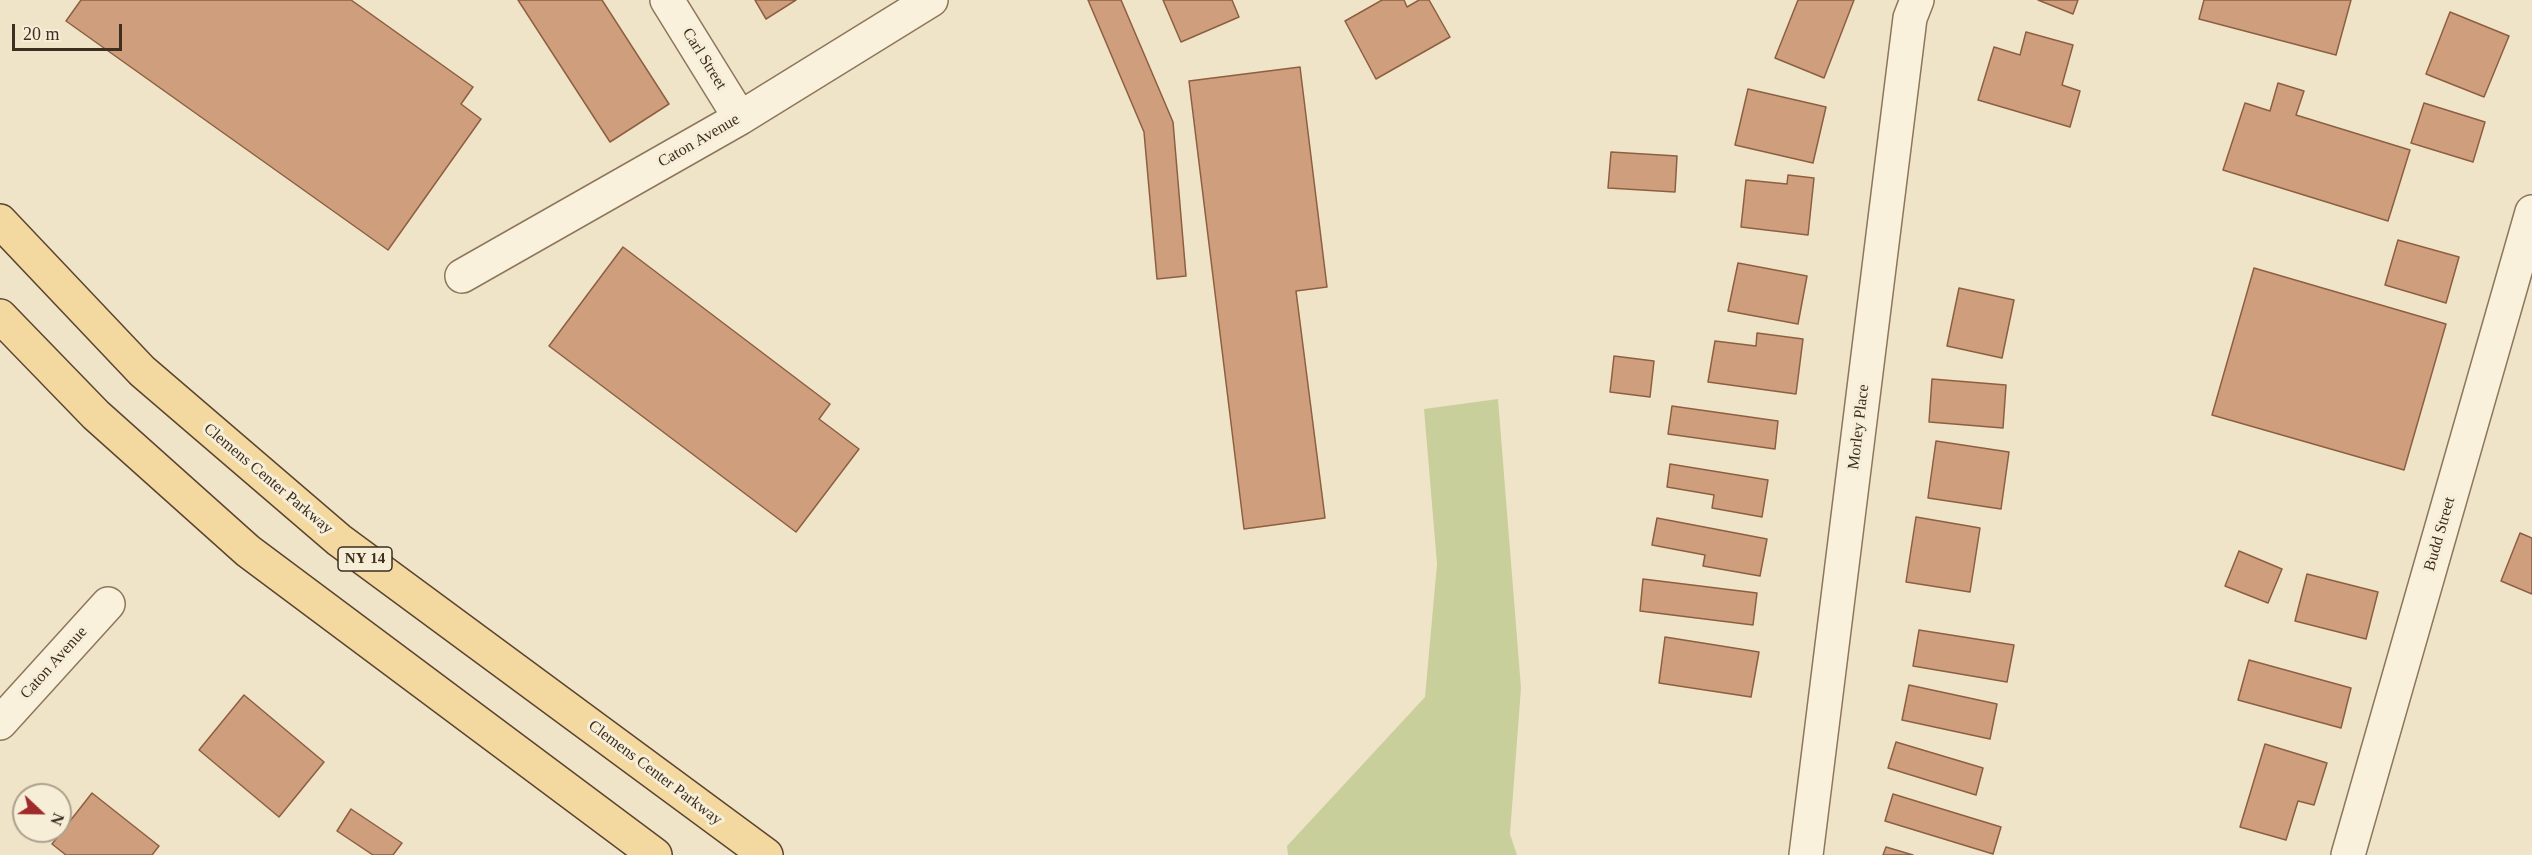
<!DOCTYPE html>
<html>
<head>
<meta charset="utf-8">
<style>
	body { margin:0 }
	#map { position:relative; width:2532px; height:855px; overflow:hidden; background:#f0e4c8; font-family:Georgia,serif }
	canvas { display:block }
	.north { position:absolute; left:12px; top:783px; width:60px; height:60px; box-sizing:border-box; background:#f7eed8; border:2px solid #ada18e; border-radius:50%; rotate:112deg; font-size:16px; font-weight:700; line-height:24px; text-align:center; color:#3d2e20 }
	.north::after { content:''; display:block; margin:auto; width:21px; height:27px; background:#9e2a2b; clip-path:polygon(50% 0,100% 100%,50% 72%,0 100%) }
	.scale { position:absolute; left:12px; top:24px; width:110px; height:27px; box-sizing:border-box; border:3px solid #3d2e20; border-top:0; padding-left:8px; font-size:18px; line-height:21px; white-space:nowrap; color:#3d2e20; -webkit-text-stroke:4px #f7eed8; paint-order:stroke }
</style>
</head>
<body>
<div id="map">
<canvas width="2532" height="855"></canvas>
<div class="north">N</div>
<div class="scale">20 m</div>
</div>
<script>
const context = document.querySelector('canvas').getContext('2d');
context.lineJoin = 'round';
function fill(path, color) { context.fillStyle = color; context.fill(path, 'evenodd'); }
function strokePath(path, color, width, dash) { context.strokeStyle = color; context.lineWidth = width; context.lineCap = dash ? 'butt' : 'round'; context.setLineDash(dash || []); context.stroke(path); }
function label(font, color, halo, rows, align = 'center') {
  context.font = font + ' Georgia,serif'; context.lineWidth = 6; context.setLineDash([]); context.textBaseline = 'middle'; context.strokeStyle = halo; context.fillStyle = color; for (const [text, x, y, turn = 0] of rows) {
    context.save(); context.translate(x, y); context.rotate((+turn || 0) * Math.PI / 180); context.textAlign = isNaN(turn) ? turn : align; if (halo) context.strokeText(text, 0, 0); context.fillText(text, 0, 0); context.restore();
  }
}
fill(new Path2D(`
	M1498 399 1521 688 1510 834 1517 855H1288L1287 846 1425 697 1437 564 1424 409Z`), '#c9cf9b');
const building = new Path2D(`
	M81 0H351L473 87 461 104 481 119 388 250 66 21Z
	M518 0H602L669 104 610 142Z
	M755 0H796L766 19Z
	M1088 0H1121L1173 122 1186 276 1157 279 1144 132Z
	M1163 0H1232L1239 17 1181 42Z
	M1382 0H1404L1407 7 1419 0H1429L1450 37 1376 79 1345 21Z
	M1798 0H1854L1824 78 1775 58Z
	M2038 0H2078L2073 14Z
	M2204 0H2351L2336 55 2199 19Z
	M2450 12 2509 36 2484 97 2426 74Z
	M2026 32 2073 45 2062 85 2080 91 2070 127 1978 100 1994 47 2020 55Z
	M1300 67 1327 287 1296 291 1325 518 1244 529 1189 81Z
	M2278 83 2304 91 2296 115 2410 150 2388 221 2223 170 2245 103 2270 111Z
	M1748 89 1826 107 1813 163 1735 145Z
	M2424 103 2485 122 2473 162 2411 143Z
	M1611 152 1677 156 1675 192 1608 188Z
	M1788 175 1814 178 1808 235 1741 227 1746 180 1787 184Z
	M2398 240 2459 257 2446 303 2385 285Z
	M623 247 830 404 819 419 859 449 796 532 549 346Z
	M1738 263 1807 276 1798 324 1728 311Z
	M2254 268 2446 324 2404 470 2212 415Z
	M1959 288 2014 300 2002 358 1947 346Z
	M1757 333 1803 339 1796 394 1708 382 1715 341 1756 346Z
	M1614 356 1654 361 1650 397 1610 392Z
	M1932 379 2006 385 2003 428 1929 422Z
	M1672 406 1778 421 1775 449 1668 434Z
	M1936 441 2009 452 2001 509 1928 498Z
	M1670 464 1768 480 1762 517 1712 508 1714 495 1667 487Z
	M1916 517 1980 528 1970 592 1906 582Z
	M1657 518 1767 539 1760 576 1703 566 1705 555 1652 545Z
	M2520 533 2532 538V594L2501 581Z
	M2239 551 2282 569 2268 603 2225 586Z
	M2307 574 2378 592 2366 639 2295 621Z
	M1643 579 1757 593 1753 625 1640 611Z
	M1919 630 2014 645 2007 682 1913 666Z
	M1665 637 1759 652 1751 697 1659 683Z
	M2249 660 2351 688 2341 728 2238 700Z
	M1909 685 1997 704 1990 739 1902 720Z
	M244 695 324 762 279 817 199 750Z
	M1896 742 1983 768 1976 795 1888 768Z
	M2265 744 2327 763 2314 805 2298 801 2286 840 2240 827Z
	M92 793 159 846 152 855H66L52 844Z
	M1893 794 2001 827 1993 854 1885 821Z
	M351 809 402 843 393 855H373L337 831Z
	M1886 847 1913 855H1883Z`);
fill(building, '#cf9f7d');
strokePath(building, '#8d5f41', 1.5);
const street = new Path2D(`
	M667 0 740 118
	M462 276 740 118 931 0
	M0 723 108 604
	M1806 855 1910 18 1917 0
	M2348 855 2532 212`);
const primary = new Path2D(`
	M0 221 142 371 339 540 766 855
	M0 316 96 415 248 551 655 855`);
strokePath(street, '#8d765c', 36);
strokePath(primary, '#5b4430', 36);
strokePath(street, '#faf1dc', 33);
strokePath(primary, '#f3d9a0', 33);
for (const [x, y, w] of [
	[365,559,54]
]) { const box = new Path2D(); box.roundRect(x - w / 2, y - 12, w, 24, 4.5); context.fillStyle = '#f7eed8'; context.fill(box); strokePath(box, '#3d2e20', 1.5); }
label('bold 15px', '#3d2e20', null, [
	["NY 14",365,559]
]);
label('16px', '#3d2e20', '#f7eed8', [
	["Carl Street",704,59,58],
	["Caton Avenue",699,141,-30],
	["Morley Place",1859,427,-83],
	["Clemens Center Parkway",268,479,40],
	["Budd Street",2440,534,-74],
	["Caton Avenue",54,663,-48],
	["Clemens Center Parkway",655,773,37]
]);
</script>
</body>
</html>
